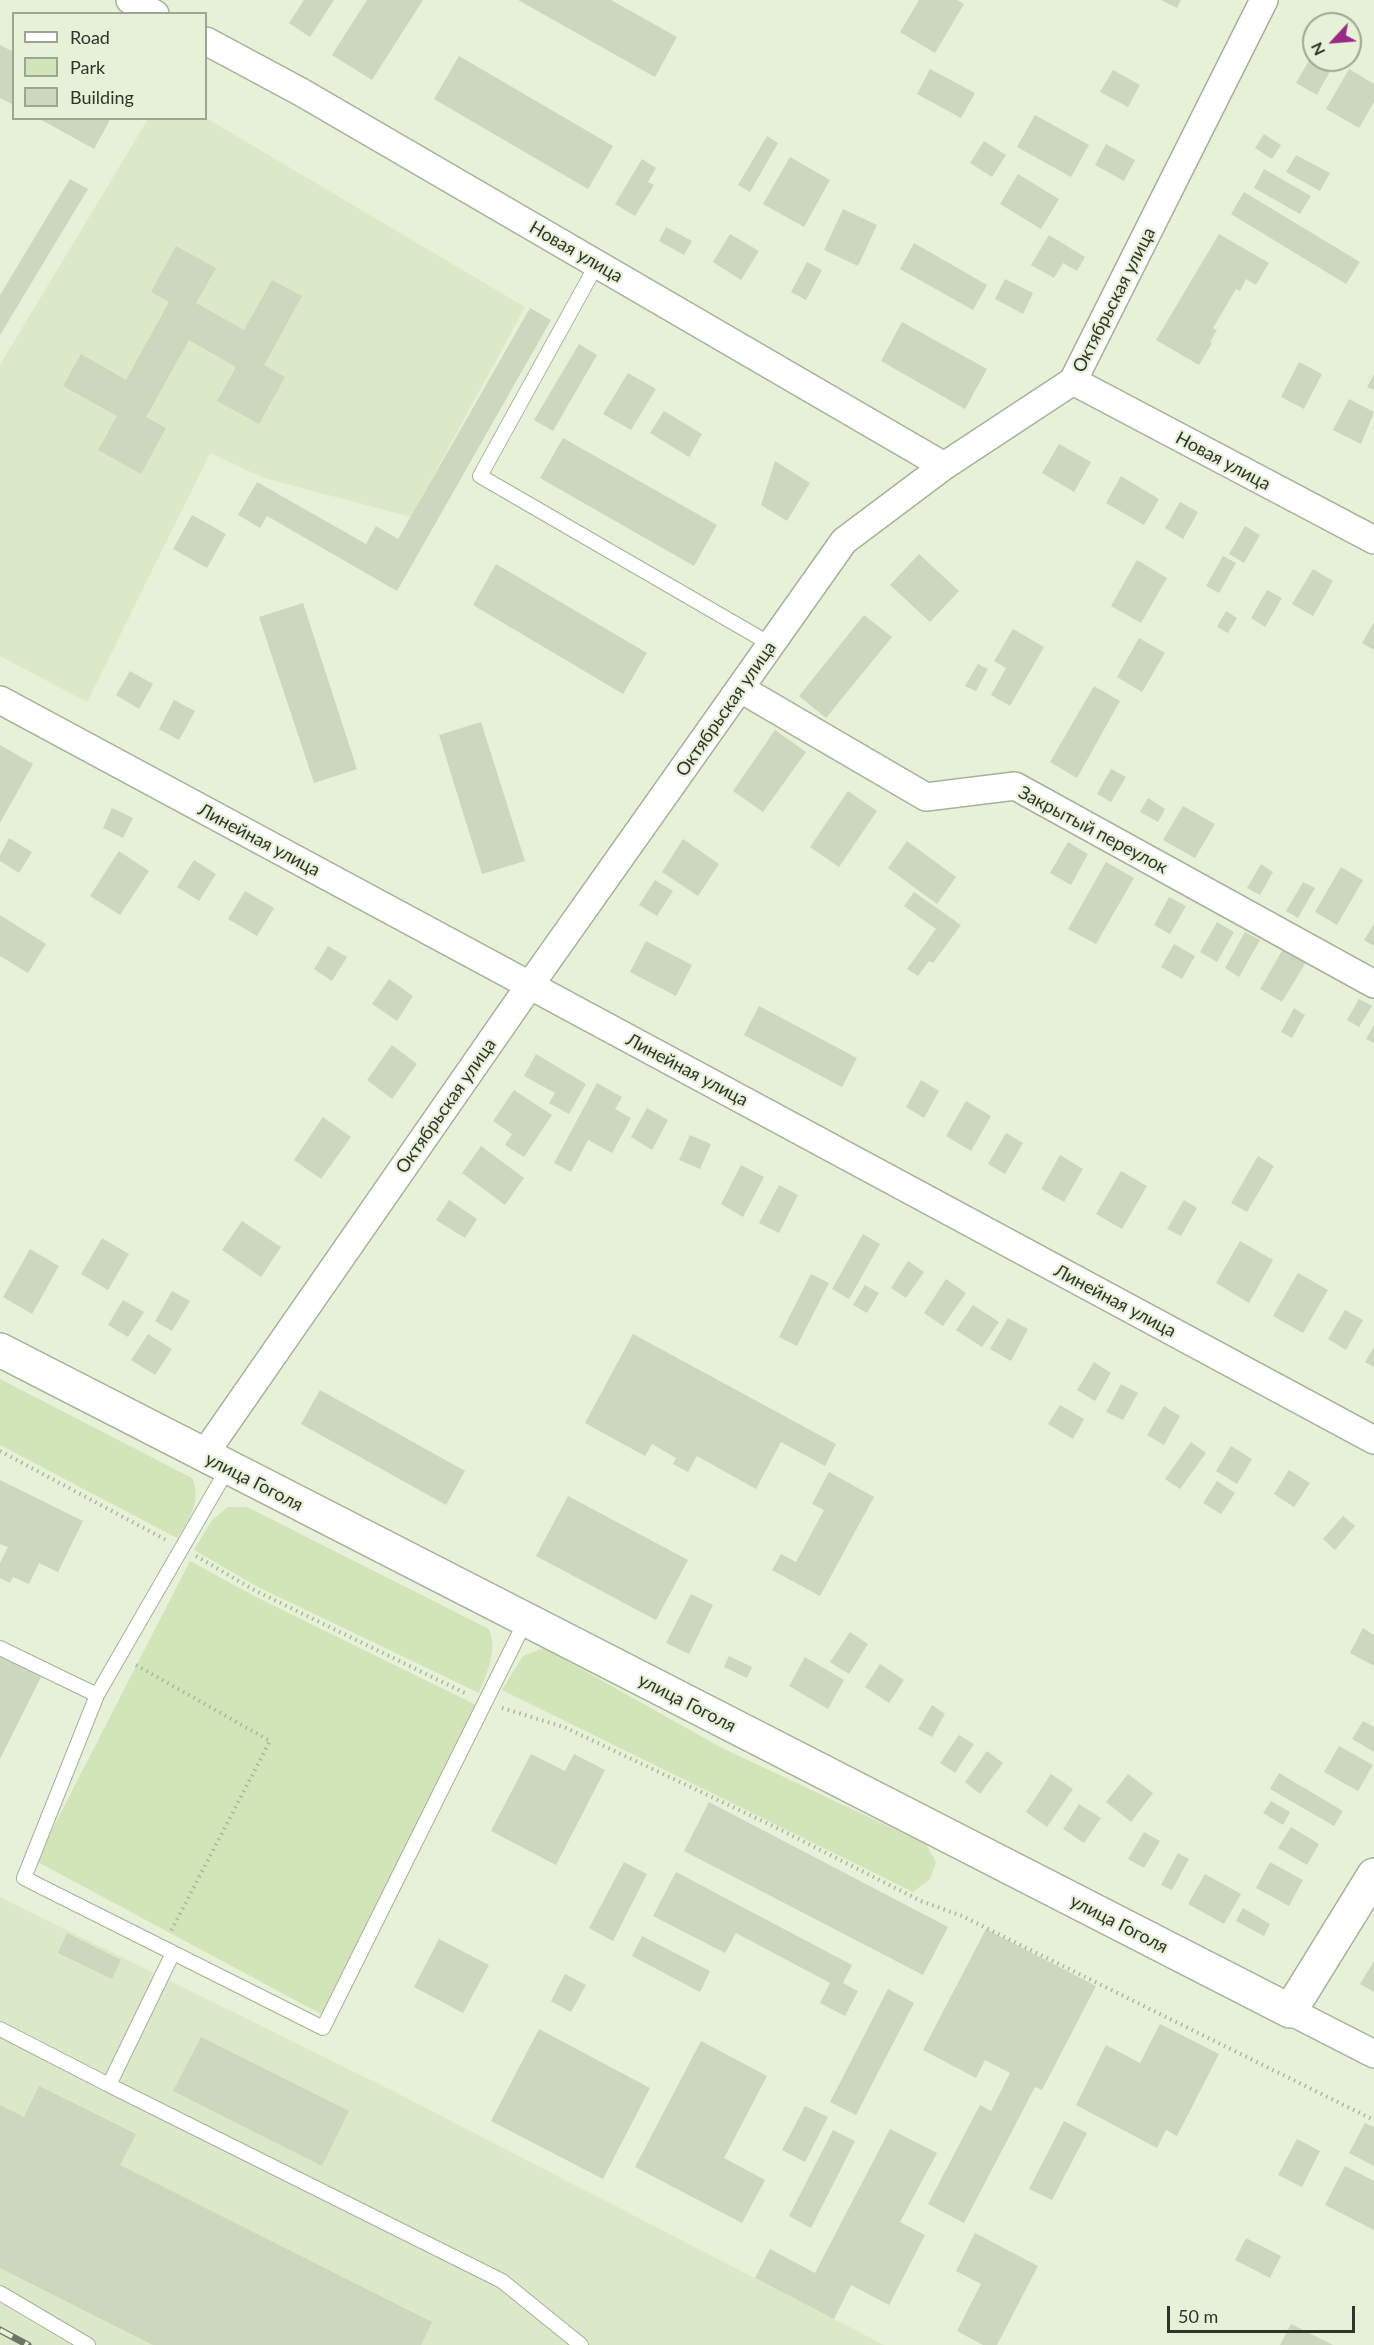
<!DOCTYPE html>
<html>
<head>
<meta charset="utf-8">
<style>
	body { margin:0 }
	#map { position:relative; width:1374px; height:2345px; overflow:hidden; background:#e6f1d7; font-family:Lato,sans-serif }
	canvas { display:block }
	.legend { position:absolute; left:12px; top:12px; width:195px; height:108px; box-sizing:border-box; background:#e6f1d7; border:2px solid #9da692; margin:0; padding:8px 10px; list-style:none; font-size:18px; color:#30352b }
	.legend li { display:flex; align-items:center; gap:12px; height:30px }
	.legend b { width:30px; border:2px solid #9da692 }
	.north { position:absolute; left:1302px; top:12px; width:60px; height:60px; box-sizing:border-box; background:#e6f1d7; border:2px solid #9da692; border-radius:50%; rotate:244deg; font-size:16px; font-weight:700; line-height:24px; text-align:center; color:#30352b }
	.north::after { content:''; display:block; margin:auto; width:21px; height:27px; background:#992886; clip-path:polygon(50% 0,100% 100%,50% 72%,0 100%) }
	.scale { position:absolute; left:1167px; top:2306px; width:188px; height:27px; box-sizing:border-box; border:3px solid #30352b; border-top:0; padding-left:8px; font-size:18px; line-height:21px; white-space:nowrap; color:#30352b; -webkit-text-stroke:4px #e6f1d7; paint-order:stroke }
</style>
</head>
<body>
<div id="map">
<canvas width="1374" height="2345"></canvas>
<ul class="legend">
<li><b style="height:8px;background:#fff"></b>Road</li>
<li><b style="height:16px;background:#d2e5b8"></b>Park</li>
<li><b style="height:16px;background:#ccd7be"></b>Building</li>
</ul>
<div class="north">N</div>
<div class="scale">50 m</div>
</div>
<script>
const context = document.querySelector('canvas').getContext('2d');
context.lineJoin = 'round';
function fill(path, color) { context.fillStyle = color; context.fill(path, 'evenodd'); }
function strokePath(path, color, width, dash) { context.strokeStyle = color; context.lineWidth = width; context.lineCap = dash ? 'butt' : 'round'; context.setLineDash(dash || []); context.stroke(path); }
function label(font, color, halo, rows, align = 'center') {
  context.font = font + ' Lato,sans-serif'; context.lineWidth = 4.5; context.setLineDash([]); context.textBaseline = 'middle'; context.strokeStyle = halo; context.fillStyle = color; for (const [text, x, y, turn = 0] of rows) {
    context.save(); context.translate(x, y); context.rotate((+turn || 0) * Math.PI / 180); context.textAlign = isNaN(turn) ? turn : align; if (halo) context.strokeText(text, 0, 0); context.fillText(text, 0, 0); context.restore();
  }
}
fill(new Path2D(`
	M206 118 525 307 411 517 264 478 210 453 87 702 0 656V365L148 119Z
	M0 1897 395 2092 884 2345H0Z`), '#dbe9c8');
fill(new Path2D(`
	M0 1379 192 1478C202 1497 190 1522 177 1538L0 1445Z
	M228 1507H247L489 1629C498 1651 487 1672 479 1693L258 1587 194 1550 212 1520Z
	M190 1561 256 1597 476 1705 321 2014 36 1861Z
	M544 1648 720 1747 926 1844 936 1862 930 1879 913 1892 502 1690 523 1656Z`), '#d2e5b8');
fill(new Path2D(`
	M304 0H334L310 37 289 23Z
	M367 0H423L372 80 332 55Z
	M518 0H611L677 37 655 77Z
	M919 0H957L964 4 935 53 900 32Z
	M1161 0H1181L1177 8Z
	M0 45 14 52V105L0 98Z
	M1314 52V60H1336L1317 95 1296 83Z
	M459 56 613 146 588 189 434 99Z
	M930 69 975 93 961 118 917 94Z
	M1349 69 1374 84V102L1359 128 1326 109Z
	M1113 70 1140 85 1128 107 1100 92Z
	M1035 115 1089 145 1071 177 1017 147Z
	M38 118H111L94 149Z
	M1264 134 1281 145 1272 159 1255 148Z
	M767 136 778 143 750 192 738 185Z
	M984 141 1006 155 992 177 970 163Z
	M1106 144 1135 160 1124 181 1095 165Z
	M1296 155 1330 173 1320 191 1286 172Z
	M790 157 830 180 804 227 763 204Z
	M642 159 656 168 648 182 654 185 635 216 615 204Z
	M1264 169 1311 196 1300 214 1254 188Z
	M1018 174 1059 199 1041 229 1000 204Z
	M70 179 88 189 0 335V295Z
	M1244 192 1360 262 1346 284 1231 214Z
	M843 209 877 225 858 266 824 250Z
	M666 227 692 241 684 255 659 241Z
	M730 234 759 251 741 280 713 262Z
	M1219 234 1269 263 1256 285 1246 279 1240 291 1236 289 1213 328 1217 330 1210 342 1212 343 1199 365 1156 340Z
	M1049 235 1085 257 1077 271 1063 263 1054 278 1031 265Z
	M914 243 987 285 973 310 900 269Z
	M176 246 216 268 196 303 244 330 272 280 302 296 264 365 285 377 259 424 217 401 236 367 189 340 146 417 166 428 141 474 98 450 117 416 63 386 81 354 126 380 169 302 151 292Z
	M807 262 822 270 806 300 791 292Z
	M1005 279 1033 293 1023 314 995 299Z
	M530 308 551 320 397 591 267 516 260 528 238 515 257 482 366 544 376 526 398 539Z
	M902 322 987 369 965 409 881 361Z
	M579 344 597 355 553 431 534 420Z
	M1299 362 1322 374 1304 409 1281 397Z
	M628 373 656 389 631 430 603 414Z
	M1374 374V390L1367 387Z
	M1349 399 1374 412 1361 444 1333 430Z
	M664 411 702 434 689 457 650 433Z
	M563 438 717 525 694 566 540 478Z
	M1059 444 1091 462 1074 492 1042 473Z
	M775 461 810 483 787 521 761 505Z
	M1121 476 1159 499 1144 525 1106 503Z
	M1180 502 1198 512 1183 539 1165 528Z
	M192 515 226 534 207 568 173 549Z
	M1245 526 1260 535 1244 563 1229 554Z
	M919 554 959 591 930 622 890 585Z
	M1223 556 1236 563 1219 593 1206 586Z
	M1137 560 1167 578 1141 623 1111 606Z
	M496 564 647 653 623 694 473 605Z
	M1313 569 1333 581 1313 616 1292 604Z
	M1267 590 1282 598 1265 627 1251 618Z
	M303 603 357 769 314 783 259 617Z
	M1226 611 1237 618 1228 633 1217 627Z
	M864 615 892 637 826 718 799 696Z
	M1374 622V650L1362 643Z
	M1013 629 1044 647 1010 706 991 695 1006 668 994 661Z
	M1139 638 1165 653 1142 692 1117 677Z
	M978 664 988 669 976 691 965 686Z
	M130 671 153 684 139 709 116 695Z
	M1094 686 1120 701 1077 778 1050 762Z
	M174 700 195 711 179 740 159 729Z
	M481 722 525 861 482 874 439 735Z
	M775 730 806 752 763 812 733 791Z
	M0 745 33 764 0 823Z
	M1111 769 1126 777 1111 802 1097 794Z
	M848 791 877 811 839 867 810 847Z
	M1148 798 1165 809 1158 822 1140 812Z
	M1183 806 1215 824 1195 858 1163 840Z
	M112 808 133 818 123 838 103 828Z
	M9 838 32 852 19 873 0 861V855Z
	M683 839 719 864 698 896 662 872Z
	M907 841 956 877 937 904 888 868Z
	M1068 842 1088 854 1071 885 1050 873Z
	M119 851 149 871 120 915 90 896Z
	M194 860 216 874 199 901 177 887Z
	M1106 862 1134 878 1096 944 1068 929Z
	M1261 864 1273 872 1260 895 1247 888Z
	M1341 867 1363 880 1337 925 1315 912Z
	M655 880 673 891 657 916 639 905Z
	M1303 882 1315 888 1298 918 1286 911Z
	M245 891 274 908 257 936 228 919Z
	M914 892 961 925 933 963 929 961 918 976 907 969 936 929 904 906Z
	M1169 897 1186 906 1170 934 1154 925Z
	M0 915 46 944 28 973 0 956Z
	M1217 922 1234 932 1217 962 1200 952Z
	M1374 924V946L1364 940Z
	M1245 932 1260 940 1239 977 1225 968Z
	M646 941 692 965 676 996 630 972Z
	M1174 944 1195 956 1182 979 1161 967Z
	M328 946 347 957 332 981 314 969Z
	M1283 949 1306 962 1282 1002 1260 989Z
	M389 979 413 996 397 1021 372 1004Z
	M1359 999 1372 1006 1359 1027 1347 1020Z
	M759 1006 857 1058 842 1087 744 1035Z
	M1294 1008 1305 1015 1292 1038 1281 1032Z
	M1374 1025V1043L1366 1039Z
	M392 1045 417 1064 392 1099 367 1080Z
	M536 1054 586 1084 569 1114 549 1103 555 1093 524 1076Z
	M921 1080 939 1091 924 1118 906 1107Z
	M597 1083 622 1097 615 1109 631 1118 612 1153 588 1140 571 1172 554 1163Z
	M514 1090 552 1115 524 1157 505 1145 512 1134 493 1121Z
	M966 1101 991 1116 971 1151 946 1136Z
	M647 1108 668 1120 652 1150 631 1137Z
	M323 1117 351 1137 321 1179 294 1160Z
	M1006 1133 1023 1143 1005 1174 988 1164Z
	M690 1135 711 1144 700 1169 679 1160Z
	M481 1146 524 1178 505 1205 462 1173Z
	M1060 1155 1083 1169 1064 1202 1041 1189Z
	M1258 1156 1274 1166 1247 1212 1231 1203Z
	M741 1165 764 1177 743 1217 721 1204Z
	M1121 1171 1147 1186 1122 1229 1096 1214Z
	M779 1185 798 1195 779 1233 759 1223Z
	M449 1200 477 1219 465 1238 436 1220Z
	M1184 1200 1197 1208 1181 1236 1167 1229Z
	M242 1221 281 1247 261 1277 222 1250Z
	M863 1234 880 1244 849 1299 832 1289Z
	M102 1238 129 1254 108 1290 81 1274Z
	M1240 1241 1273 1260 1249 1303 1216 1283Z
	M30 1249 59 1266 32 1314 3 1297Z
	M908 1261 924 1272 906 1298 891 1288Z
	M1298 1273 1328 1290 1303 1333 1273 1316Z
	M811 1274 829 1283 797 1346 779 1337Z
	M946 1279 966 1293 943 1326 924 1313Z
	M865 1285 879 1293 867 1313 853 1305Z
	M172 1291 190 1301 172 1331 155 1321Z
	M123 1300 144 1312 128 1337 108 1325Z
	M973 1305 999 1322 982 1347 956 1330Z
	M1345 1310 1363 1320 1346 1350 1328 1339Z
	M1008 1318 1028 1329 1011 1361 990 1349Z
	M148 1334 172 1349 155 1375 131 1360Z
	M633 1334 836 1444 825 1466 781 1442 756 1489 697 1456 688 1472 673 1464 676 1458 652 1444 645 1456 585 1423Z
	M1374 1347V1367L1365 1362Z
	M1094 1362 1111 1373 1095 1401 1077 1390Z
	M1121 1384 1138 1393 1123 1420 1106 1412Z
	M320 1390 465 1471 446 1505 301 1424Z
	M1060 1405 1084 1419 1073 1439 1048 1424Z
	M1164 1406 1180 1416 1164 1445 1147 1435Z
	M1191 1442 1206 1453 1180 1489 1165 1479Z
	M1231 1446 1252 1459 1237 1484 1216 1471Z
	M1289 1470 1310 1483 1294 1507 1274 1494Z
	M829 1472 874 1497 820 1596 772 1570 781 1554 796 1562 824 1510 812 1504Z
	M0 1480 83 1521 58 1572 39 1563 29 1584 13 1577 10 1583 0 1578V1563L8 1547 0 1544Z
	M1217 1481 1235 1493 1221 1514 1203 1503Z
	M568 1496 688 1560 656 1620 536 1556Z
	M1343 1516 1355 1526 1335 1550 1323 1539Z
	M691 1594 713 1605 689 1654 666 1643Z
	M1363 1628 1374 1635V1666L1350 1653Z
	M850 1632 868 1644 849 1674 830 1662Z
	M0 1656 41 1677 0 1759Z
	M729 1656 752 1667 747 1678 724 1667Z
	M805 1657 844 1680 828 1709 789 1686Z
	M880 1664 904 1680 889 1703 865 1687Z
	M932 1705 945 1714 932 1737 918 1729Z
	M1363 1721 1374 1727V1752L1352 1739Z
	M959 1735 974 1744 955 1773 940 1763Z
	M1339 1746 1373 1765 1358 1791 1324 1772Z
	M987 1751 1003 1763 980 1794 965 1782Z
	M531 1754 565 1771 574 1754 605 1770 556 1865 491 1831Z
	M1279 1773 1343 1811 1334 1826 1270 1789Z
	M1051 1774 1073 1789 1047 1827 1026 1812Z
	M1128 1774 1153 1793 1131 1822 1106 1802Z
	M1271 1801 1290 1812 1283 1825 1263 1813Z
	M709 1802 948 1927 923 1975 684 1851Z
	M1079 1804 1101 1818 1084 1843 1063 1829Z
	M1291 1827 1319 1844 1307 1865 1278 1848Z
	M1144 1832 1160 1841 1144 1868 1128 1859Z
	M1178 1853 1189 1859 1172 1890 1161 1885Z
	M624 1862 647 1874 613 1941 589 1928Z
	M1270 1862 1303 1880 1289 1906 1256 1888Z
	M676 1872 852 1965 843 1983 858 1991 845 2016 820 2003 830 1983 736 1933 725 1953 653 1916Z
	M1205 1874 1241 1894 1224 1924 1188 1904Z
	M1243 1908 1270 1924 1264 1936 1236 1921Z
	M986 1929 1096 1986 1042 2090 1035 2087 964 2223 928 2204 980 2105 991 2111 1010 2073 985 2060 976 2078 923 2050Z
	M67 1933 121 1960 112 1979 58 1953Z
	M642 1936 710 1971 700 1992 632 1956Z
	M439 1939 489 1965 463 2013 414 1987Z
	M1374 1961V1992L1360 1984Z
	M565 1974 586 1985 571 2012 551 2001Z
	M888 1989 914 2003 856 2115 830 2102Z
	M1160 2024 1219 2054 1177 2136 1166 2130 1157 2148 1076 2105 1106 2045 1140 2063Z
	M539 2029 650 2088 603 2179 491 2121Z
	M201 2037 349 2111 322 2166 173 2091Z
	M701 2041 767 2076 724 2158 765 2180 742 2223 635 2167Z
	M39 2086 136 2134 120 2165 432 2322 421 2345H153L0 2268V2105L24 2117Z
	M805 2106 828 2117 805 2162 782 2150Z
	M1064 2121 1087 2133 1052 2200 1029 2189Z
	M1365 2123 1374 2127V2166L1349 2153Z
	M890 2129 937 2153 900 2222 925 2235 889 2305 851 2285 834 2319 755 2278 770 2249 815 2273Z
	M833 2130 855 2141 811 2228 789 2216Z
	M1297 2139 1320 2151 1302 2187 1278 2175Z
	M1345 2166 1374 2181V2230L1325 2205Z
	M975 2233 1038 2266 997 2345H983L957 2331 981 2284 956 2271Z
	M1246 2238 1281 2256 1270 2278 1235 2260Z
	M1291 2324 1333 2345H1280Z`), '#ccd7be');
const lane = new Path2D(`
	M597 264 480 476 772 645
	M0 1648 97 1695 228 1468
	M97 1695 24 1878 323 2028 526 1620
	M173 1953 109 2085 502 2281 581 2345
	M0 2029 109 2085
	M0 2293 88 2345`);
const street = new Path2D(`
	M130 0 155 14
	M206 41 301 92 944 466
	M1073 381 1374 540
	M741 689 926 797 1015 786 1374 984
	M0 700 1374 1440
	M203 1456 530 985 844 541 944 466 1073 381 1264 0
	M1290 2011 1374 2054`);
const secondary = new Path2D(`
	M0 1350 1290 2011 1374 1875`);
strokePath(lane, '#a7b199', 16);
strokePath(street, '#a7b199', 30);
strokePath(secondary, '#a7b199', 36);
strokePath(new Path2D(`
	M0 1451 166 1540
	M196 1556 256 1591 467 1694
	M136 1665 270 1741 171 1931
	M502 1708 564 1727 775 1827 921 1901 962 1916 1374 2120`), '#acb5a0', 4, [1.5, 4.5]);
strokePath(lane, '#fff', 14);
strokePath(street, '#fff', 27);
strokePath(secondary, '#fff', 33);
const rail = new Path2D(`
	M0 2330 28 2345`);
strokePath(rail, '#6e7566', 7);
strokePath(rail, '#e6f1d7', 4.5, [14]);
label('18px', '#30352b', '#e6f1d7', [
	["Новая улица",576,252,30],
	["Октябрьская улица",1114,300,-63],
	["Новая улица",1223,461,28],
	["Октябрьская улица",726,709,-55],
	["Закрытый переулок",1093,830,28],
	["Линейная улица",259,840,28],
	["Линейная улица",687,1070,28],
	["Октябрьская улица",446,1106,-55],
	["Линейная улица",1115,1301,28],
	["улица Гоголя",254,1482,27],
	["улица Гоголя",687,1703,27],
	["улица Гоголя",1119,1924,27]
]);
</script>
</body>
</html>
